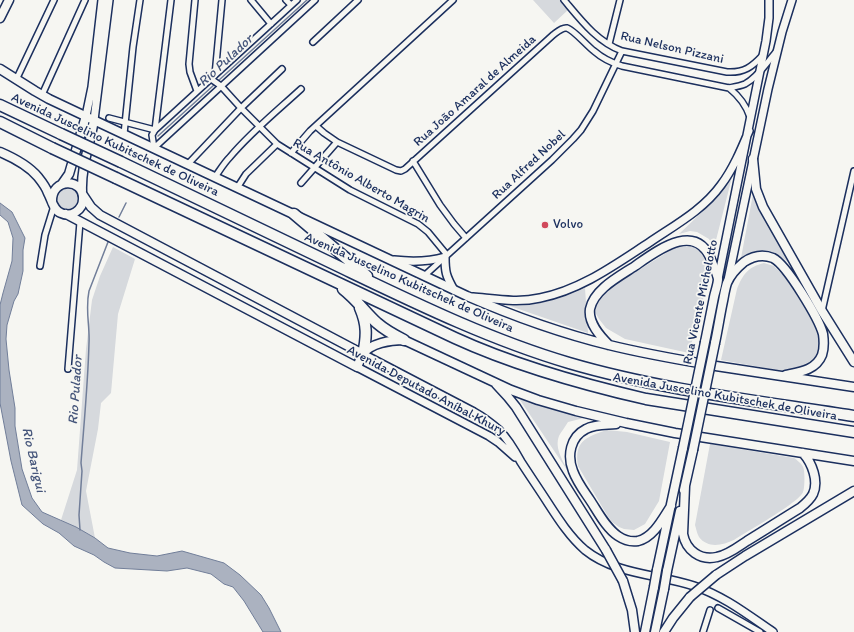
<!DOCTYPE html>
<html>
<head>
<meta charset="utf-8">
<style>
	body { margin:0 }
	canvas { display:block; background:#f6f6f2 }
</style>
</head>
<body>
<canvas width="854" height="632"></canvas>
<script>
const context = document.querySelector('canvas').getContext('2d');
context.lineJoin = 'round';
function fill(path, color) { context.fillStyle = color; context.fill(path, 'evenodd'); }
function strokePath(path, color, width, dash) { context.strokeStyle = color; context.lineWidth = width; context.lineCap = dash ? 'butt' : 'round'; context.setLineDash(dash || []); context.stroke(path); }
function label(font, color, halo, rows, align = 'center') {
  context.font = font + ' Itim,sans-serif'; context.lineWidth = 3.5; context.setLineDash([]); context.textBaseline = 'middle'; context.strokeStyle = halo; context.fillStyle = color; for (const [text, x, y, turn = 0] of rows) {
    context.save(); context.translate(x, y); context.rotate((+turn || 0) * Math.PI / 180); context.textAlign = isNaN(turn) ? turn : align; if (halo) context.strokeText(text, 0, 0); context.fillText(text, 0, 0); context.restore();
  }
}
fill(new Path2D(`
	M533 0H559L568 10 554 23Z
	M732 177 714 248 709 239 697 232 690 231 679 234C698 216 717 198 732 177Z
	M56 199a12 12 0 1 1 24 0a12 12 0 1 1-24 0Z
	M753 194 789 263C769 248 763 248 741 258Z
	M685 244 691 245 700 251 704 258 709 277 689 353 625 339 606 328 599 319 595 312 597 305 600 296 608 289 676 247Z
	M113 247 135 259 118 314 111 393 101 403 98 429 86 491 95 538 61 520 77 470 86 349 92 300 100 276Z
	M764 263 774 266 785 277 813 320 819 333 820 344 818 353 813 360 805 366 794 369 782 371 721 360 737 289C743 274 748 267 764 263Z
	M585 288 588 333 510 306C540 305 558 300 585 288Z
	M518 397 584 418 568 422C565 427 561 432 559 436 554 449 564 462 569 473Z
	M607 430 627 432 670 442 659 501 645 524 634 530 624 529 619 527 612 522 607 515 578 466C574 441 586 437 607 430Z
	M710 444 794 458C797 460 802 464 803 467 805 470 805 488 803 492 800 502 746 532 734 540 723 545 708 549 699 537 697 534 696 528 695 525Z`), '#d6d9dd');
const water = new Path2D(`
	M0 203 12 212 25 238 23 250V271L18 294 14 301 7 325 6 339 9 370 15 408V426L22 469 32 498 42 512 76 527 95 538 108 548 130 553 157 556 182 551 224 563 240 575 261 595 269 608 281 632H263L244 601 233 587 224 584 211 574 187 568 167 571 115 568 104 562 94 555 74 546 59 533 43 524 22 505 11 461 0 403V305L3 293 12 261 13 238 8 222 0 215Z`);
fill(water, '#abb2c0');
strokePath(water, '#717e99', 1);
strokePath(new Path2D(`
	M218 81 307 0
	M158 136 215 84
	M119 217 126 203
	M80 530 79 515 82 471 81 463C84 423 88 383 89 343 90 325 85 310 89 291L108 242`), '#717e99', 1.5);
const street = new Path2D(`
	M195 0 189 64 190 72 197 91
	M251 0 271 24
	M286 0 291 5
	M564 0C580 19 597 42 622 51L727 72C744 73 752 67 763 55
	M313 42 358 0
	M609 44 620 0
	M215 75 222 0
	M211 79 221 86 241 108 277 144 350 190 418 224 428 232 447 255
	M16 80 54 0
	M729 88C739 96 746 105 750 117
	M42 95 85 0
	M109 118 155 130 171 0
	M316 126 324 133 337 142 396 170 401 171 405 169 553 35C557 32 562 27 567 28 574 30 587 46 594 51 602 58 612 63 622 66L729 88C734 87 740 86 745 84 758 77 767 62 777 51
	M124 134 133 47 140 0
	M154 148 315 0
	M154 148 152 135 155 130 297 0
	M291 153 310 131 453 0
	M413 161 440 205 454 224 466 238
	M188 164 241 108 282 69
	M215 177C220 170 224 163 230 157 251 132 277 111 301 89
	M301 183 337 142
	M237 188 246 174 277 144
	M40 266 45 235 54 206
	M424 276 552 160 573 139 581 130 593 111 622 51
	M822 311 854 171
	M68 369 80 222
	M718 608 760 632
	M703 632 710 610`);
const secondary = new Path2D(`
	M86 116 92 87 102 0
	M94 120 109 0
	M394 260C412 262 428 262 445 257 445 272 446 276 454 290
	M718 279 766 41 769 18V0
	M728 280 768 89 782 32 792 0
	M473 297C496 299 518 303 540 298 581 290 616 264 650 242 675 225 703 210 721 185 733 169 741 150 749 131
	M363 354 474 412C483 417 491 423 499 430 508 439 515 451 521 462 530 476 539 489 548 503 559 520 570 537 585 550 616 575 658 574 694 586 724 596 748 615 773 632
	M357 367 489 436 498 442 515 457`);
const primary = new Path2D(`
	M0 18 9 0
	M0 69 35 91 49 99 467 296C513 316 560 333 609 345 645 354 681 360 716 366 762 373 808 380 854 387
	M0 152C14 158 28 165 38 177 42 182 46 187 48 193 52 200 53 210 61 213 71 218 83 210 83 199 84 178 51 177 52 202
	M753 159 756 189 763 207 822 311 854 362
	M62 184 69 174 86 116
	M82 191C81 167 90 144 94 120
	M83 195 91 207 100 215 363 354
	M66 214 357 367C359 363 360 359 362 355 370 343 391 340 404 340L511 390 538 400 576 411 626 423 675 433 854 461
	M715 343C718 329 720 315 723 301 724 296 725 289 727 283 730 276 738 267 744 262 753 256 763 254 773 258 787 265 819 319 823 334 824 341 824 349 822 355 816 370 800 372 786 375
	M609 345C600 336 588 323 590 309 594 289 620 276 635 266 658 250 697 220 712 262 714 267 717 274 718 279 718 284 715 292 714 297 711 312 708 327 705 342
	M496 384 508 397 516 407 606 550
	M616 424C606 425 595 424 586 429 570 437 567 456 573 471 577 482 584 491 590 500 598 512 606 528 618 536 624 540 632 542 638 541 654 537 663 518 671 506
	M685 486 683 534C686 550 700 561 717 557 728 555 738 547 747 541 765 530 782 519 800 508 805 504 810 500 813 494 819 481 812 463 803 453
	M684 490 693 450
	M657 570 683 448
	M667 571 680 511
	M716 575 745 556 854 491
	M623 581 632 610 635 632
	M645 632 654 587
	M655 632 664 589
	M664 632 673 618 690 597`);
const highway = new Path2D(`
	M0 105 61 134
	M0 122 52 148
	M121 162C195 198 270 233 344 269 417 304 491 340 569 363 661 390 759 401 854 416
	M116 178 455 338C516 366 581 384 646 399L854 432
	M294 214 367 276
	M343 289C356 299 365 312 377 323 385 330 394 335 404 340
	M360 308C367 324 367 336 363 354`);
strokePath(street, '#1b2f5e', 8);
strokePath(secondary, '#1b2f5e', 10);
strokePath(primary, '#1b2f5e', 11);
strokePath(highway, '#1b2f5e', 13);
strokePath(street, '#f6f6f2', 5);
strokePath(secondary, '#f6f6f2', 7);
strokePath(primary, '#f6f6f2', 8);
strokePath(highway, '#f6f6f2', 10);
const primaryBridge = new Path2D(`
	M683 448 705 342
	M693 450 715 343
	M606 550 623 581
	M654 587 657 570
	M664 589 667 571
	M690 597 716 575`);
const highwayBridge = new Path2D(`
	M61 134 121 162
	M52 148 116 178`);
strokePath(primaryBridge, '#1b2f5e', 11, []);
strokePath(highwayBridge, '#1b2f5e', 13, []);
strokePath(primaryBridge, '#f6f6f2', 8);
strokePath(highwayBridge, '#f6f6f2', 10);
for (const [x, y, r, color] of [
	[545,225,4,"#d1495b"]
]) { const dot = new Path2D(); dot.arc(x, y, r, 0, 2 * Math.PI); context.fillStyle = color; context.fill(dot); strokePath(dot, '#f6f6f2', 1.5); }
label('13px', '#1b2f5e', '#f6f6f2', [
	["Rua Nelson Pizzani",672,48,13],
	["Rua João Amaral de Almeida",475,91,-42],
	["Avenida Juscelino Kubitschek de Oliveira",115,145,25],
	["Rua Alfred Nobel",529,165,-43],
	["Rua Antônio Alberto Magrin",361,181,30],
	["Avenida Juscelino Kubitschek de Oliveira",409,283,24],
	["Rua Vicente Michelotto",701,302,-78],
	["Avenida Deputado Aníbal Khury",426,391,28],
	["Avenida Juscelino Kubitschek de Oliveira",725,397,10]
]);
label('13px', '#1b2f5e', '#f6f6f2', [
	["Volvo",553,225]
], 'left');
label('italic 14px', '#46567b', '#f6f6f2', [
	["Rio Pulador",226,61,-43],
	["Rio Pulador",76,390,-86],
	["Rio Barigui",33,460,77]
]);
</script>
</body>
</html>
